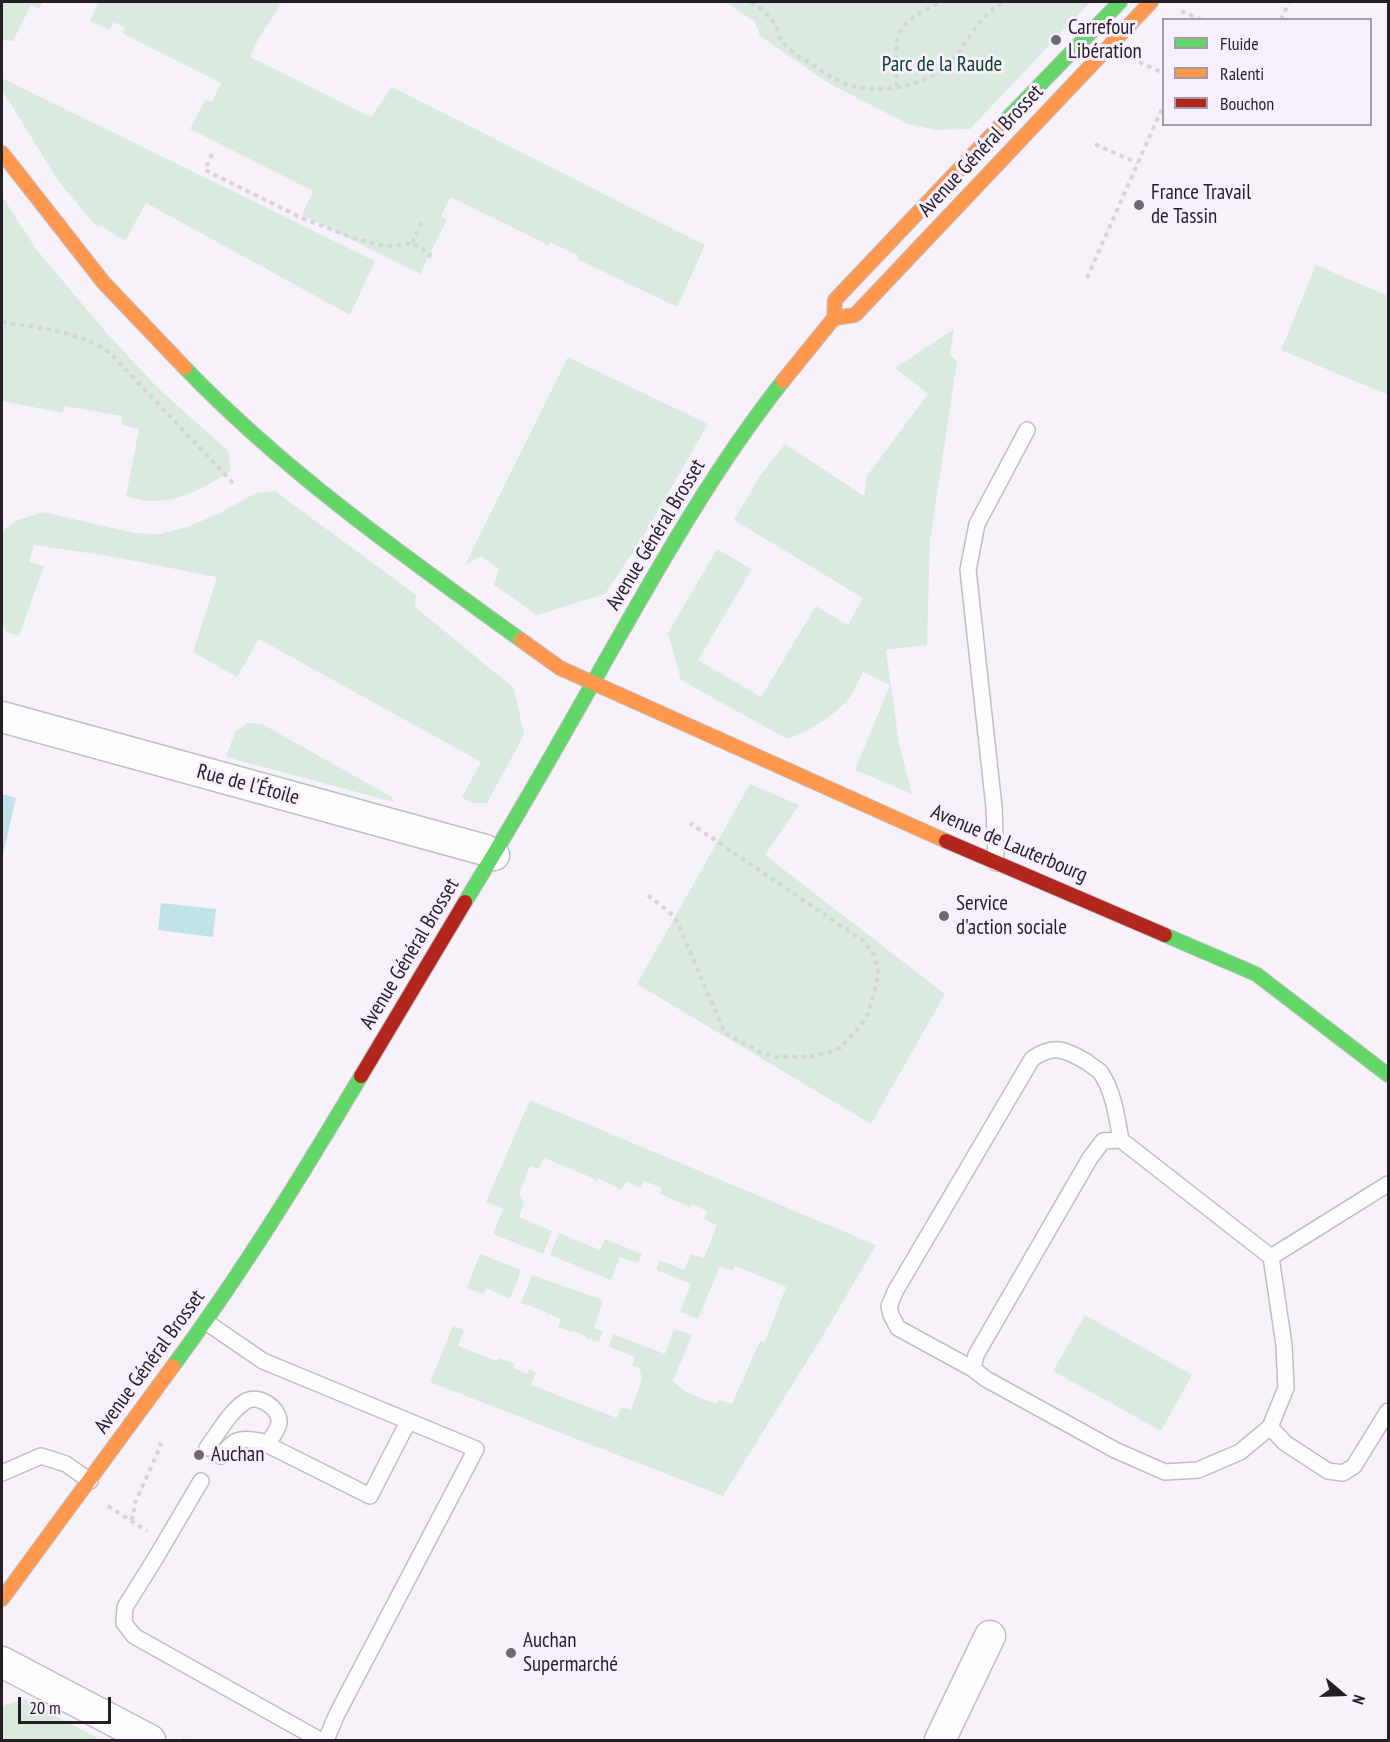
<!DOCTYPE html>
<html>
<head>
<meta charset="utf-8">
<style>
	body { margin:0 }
	#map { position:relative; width:1390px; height:1742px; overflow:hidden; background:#f7f2fa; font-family:"PT Sans Narrow",sans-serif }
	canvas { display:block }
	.frame { position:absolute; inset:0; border:3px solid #231f25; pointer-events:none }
	.legend { position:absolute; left:1162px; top:18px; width:210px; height:108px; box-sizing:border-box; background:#f8effe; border:2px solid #a39ca7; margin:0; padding:8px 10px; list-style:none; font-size:18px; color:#231f25 }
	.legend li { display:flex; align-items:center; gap:12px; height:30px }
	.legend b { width:30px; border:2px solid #a39ca7 }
	.north { position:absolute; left:1312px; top:1664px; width:60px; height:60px; -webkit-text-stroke:4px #f8effe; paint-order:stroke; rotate:109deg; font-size:16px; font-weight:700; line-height:24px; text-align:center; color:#231f25 }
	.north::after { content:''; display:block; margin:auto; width:21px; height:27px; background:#231f25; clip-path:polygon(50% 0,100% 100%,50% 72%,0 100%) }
	.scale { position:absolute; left:18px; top:1697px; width:93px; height:27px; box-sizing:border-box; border:3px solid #231f25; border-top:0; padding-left:8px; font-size:18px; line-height:21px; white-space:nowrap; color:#231f25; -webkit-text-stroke:4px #f8effe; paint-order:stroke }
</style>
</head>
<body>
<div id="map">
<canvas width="1390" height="1742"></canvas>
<div class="frame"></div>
<ul class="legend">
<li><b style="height:8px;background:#63d668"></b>Fluide</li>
<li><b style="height:8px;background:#ff974d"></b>Ralenti</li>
<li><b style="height:8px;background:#b3261e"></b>Bouchon</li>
</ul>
<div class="north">N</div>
<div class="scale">20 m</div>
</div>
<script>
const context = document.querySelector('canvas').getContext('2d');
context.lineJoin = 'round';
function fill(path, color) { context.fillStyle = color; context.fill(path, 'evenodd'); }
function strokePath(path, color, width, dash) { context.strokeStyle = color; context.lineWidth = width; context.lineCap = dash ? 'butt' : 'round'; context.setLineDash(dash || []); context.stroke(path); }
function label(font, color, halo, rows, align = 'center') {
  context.font = font + ' "PT Sans Narrow",sans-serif'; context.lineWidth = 6; context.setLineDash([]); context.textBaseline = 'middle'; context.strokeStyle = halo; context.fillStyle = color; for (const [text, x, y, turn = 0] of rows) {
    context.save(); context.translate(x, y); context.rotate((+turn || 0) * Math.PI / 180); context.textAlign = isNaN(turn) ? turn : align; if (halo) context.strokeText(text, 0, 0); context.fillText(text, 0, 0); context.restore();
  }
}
fill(new Path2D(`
	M2 2H43L39 9 31 5 13 41 4 40 2 35Z
	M94 2H282L256 43 250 57 371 117 392 87 705 245 677 307 577 259 579 256 550 242 548 245 450 197 441 216 447 219 420 274 302 215 313 191 190 129 205 100 212 102 221 83 122 33 125 28 114 22 109 30 90 21 98 4Z
	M725 2H1090L970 129 935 130 908 124 830 84 760 36 755 22Z
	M2 78 375 261 350 315 146 203 125 241 101 226 97 227 59 182 2 90Z
	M2 196 36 249 104 330 157 387 228 451 231 471C196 492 168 510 126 496L139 429 122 425V416L64 406 63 413 2 401Z
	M1316 265 1388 296V395L1281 350Z
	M954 329 950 354 957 361 930 541 927 645 886 650 899 743 912 794 855 770 890 685 863 672C858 682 854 692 847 701 832 717 808 732 787 739L681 680 668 633 717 549 752 569 698 660 761 697 816 606 848 625 863 598 734 520 760 476 785 444 864 496 867 476 928 394 895 368Z
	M568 357 708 424 641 540 605 594 537 615 494 585 499 569 481 556 465 565Z
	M275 491 416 595 415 607 514 688 524 735 487 803H473L462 798 461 799 481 762 259 639 237 677 193 652 217 577 109 556 34 545 29 562 44 566 19 636 5 632 6 628 2 627V531L18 520 43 512 134 533 160 534 187 527 218 514 256 493Z
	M247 723 262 724 392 797 394 802 226 757 235 732Z
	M750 784 799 805 765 855 945 994 871 1124 637 984Z
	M530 1100 876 1245 824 1334 723 1496 430 1382 453 1326 464 1330 458 1346 496 1361 498 1358 515 1364 513 1368 527 1374 529 1369 536 1372 531 1385 617 1418 621 1407 631 1410 642 1379 639 1368 632 1365 635 1357 609 1346 613 1334 665 1354 674 1329 692 1335 673 1381 686 1392 717 1404 719 1400 732 1404 760 1341 765 1342 786 1287 735 1266 733 1271 720 1266 698 1319 680 1312 691 1284 656 1270 660 1260 684 1270 691 1254 704 1258 717 1225 704 1219 707 1211 692 1204 690 1207 660 1194 662 1188 644 1181 640 1188 626 1181 621 1190 598 1178 596 1183 595 1179 544 1158 538 1169 530 1166 519 1194 524 1203 519 1217 552 1231 543 1254 493 1234 503 1209 486 1202Z
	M559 1233 600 1250 605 1239 642 1254 638 1263 620 1257 611 1280 550 1255Z
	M480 1254 521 1270 510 1299 486 1288 483 1294 467 1288Z
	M532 1275 603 1300 594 1328 603 1331 599 1342 585 1338 586 1336 572 1331 571 1332 558 1327 561 1319 548 1314 546 1318 547 1312 521 1303Z
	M1085 1315 1192 1375 1161 1431 1053 1371Z
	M24 1699 101 1740H2V1706Z`), '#daeadf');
fill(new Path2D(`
	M2 794 16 798 2 859Z
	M161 903 216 909 213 937 158 930Z`), '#c0e3e8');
const lane = new Path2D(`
	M996 863 994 807 968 570 977 524 1027 430
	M1271 1257 1121 1140 1103 1141 1090 1158 976 1355 973 1369 986 1379 1115 1450 1165 1472 1198 1470 1240 1452 1270 1427 1286 1388 1284 1345 1271 1257 1388 1184
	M206 1322 263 1361 476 1449 337 1714 326 1740
	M973 1369 898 1328 891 1315 889 1306 896 1290 1032 1059C1053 1044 1065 1049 1087 1062 1091 1066 1098 1069 1101 1073 1114 1093 1117 1118 1121 1140
	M1270 1427 1285 1443 1328 1471 1343 1473 1354 1466 1388 1411
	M207 1448C218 1433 230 1411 246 1401 259 1394 280 1408 279 1423 278 1430 272 1437 268 1443
	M221 1456C234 1439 239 1437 260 1441L370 1496 408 1422
	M2 1473 41 1456 66 1464 90 1481
	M201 1481 155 1559 125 1607 124 1623 134 1636 320 1740`);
const street = new Path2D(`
	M2 717 485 850 494 855
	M2 1662 150 1740
	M940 1740 990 1636`);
const fast = new Path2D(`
	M1000 126 1120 2
	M185 368C285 472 404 556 521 640
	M465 902C514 822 561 740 607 658 661 563 715 467 783 381
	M1165 935 1256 974 1388 1075
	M173 1366C242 1273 302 1175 361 1076`);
const slow = new Path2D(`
	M2 153 104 283 185 368
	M834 318 835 300 1000 126
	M783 381 834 318 855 315 1151 2
	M521 640 560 668 946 841
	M2 1599 173 1366`);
const jam = new Path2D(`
	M946 841 1165 935
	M361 1076 465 902`);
strokePath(lane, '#c1bdc4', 18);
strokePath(street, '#c1bdc4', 33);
strokePath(fast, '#c1bdc4', 16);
strokePath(slow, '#c1bdc4', 16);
strokePath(jam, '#c1bdc4', 16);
strokePath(new Path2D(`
	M751 2C759 7 769 15 774 23 778 28 778 36 781 40 788 50 801 58 810 63 822 71 833 79 846 84 874 95 920 87 943 69 967 49 975 17 1004 2
	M1181 11 1202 20
	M1281 20 1289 2
	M1139 62 1161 72 1164 69
	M897 87C897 73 893 42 901 30 909 17 928 9 940 2
	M1095 144 1137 163
	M212 154 205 170 302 218 353 238 380 245 395 246 412 243 430 254 428 259
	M412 243 423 220
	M1087 278 1164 104
	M2 322C39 328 78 331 110 353L235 485
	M648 895 675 917 725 1033 762 1053 777 1057H809L829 1052 840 1048 859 1028 868 1014 877 982 878 970 874 955 865 942 690 823
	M108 1506 147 1531
	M131 1520 135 1513 133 1507 161 1445 156 1441
	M184 1740 185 1739`), '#d6d4d7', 4, [4.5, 4.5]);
strokePath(lane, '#fefdfe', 15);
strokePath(street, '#fefdfe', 30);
strokePath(fast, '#63d668', 14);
strokePath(slow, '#ff974d', 14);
strokePath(jam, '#b3261e', 14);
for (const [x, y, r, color] of [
	[1056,40,6,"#6d6970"],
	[1139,205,6,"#6d6970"],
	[944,916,6,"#6d6970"],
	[199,1455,6,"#6d6970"],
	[511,1653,6,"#6d6970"]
]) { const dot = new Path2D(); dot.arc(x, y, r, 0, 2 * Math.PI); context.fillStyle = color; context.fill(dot); strokePath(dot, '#f8effe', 2); }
label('21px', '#231f25', '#f8effe', [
	["Carrefour",1068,28],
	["Libération",1068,52],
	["France Travail",1151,193],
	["de Tassin",1151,217],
	["Service",956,904],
	["d'action sociale",956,928],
	["Auchan",211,1455],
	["Auchan",523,1641],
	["Supermarché",523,1665]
], 'left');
label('21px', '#08421e', '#f8effe', [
	["Parc de la Raude",942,65]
]);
label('21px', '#231f25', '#f8effe', [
	["Avenue Général Brosset",981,151,-47],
	["Avenue Général Brosset",656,535,-59],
	["Rue de l'Étoile",248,785,15],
	["Avenue de Lauterbourg",1009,844,23],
	["Avenue Général Brosset",410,954,-59],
	["Avenue Général Brosset",150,1362,-54]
]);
</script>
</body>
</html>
